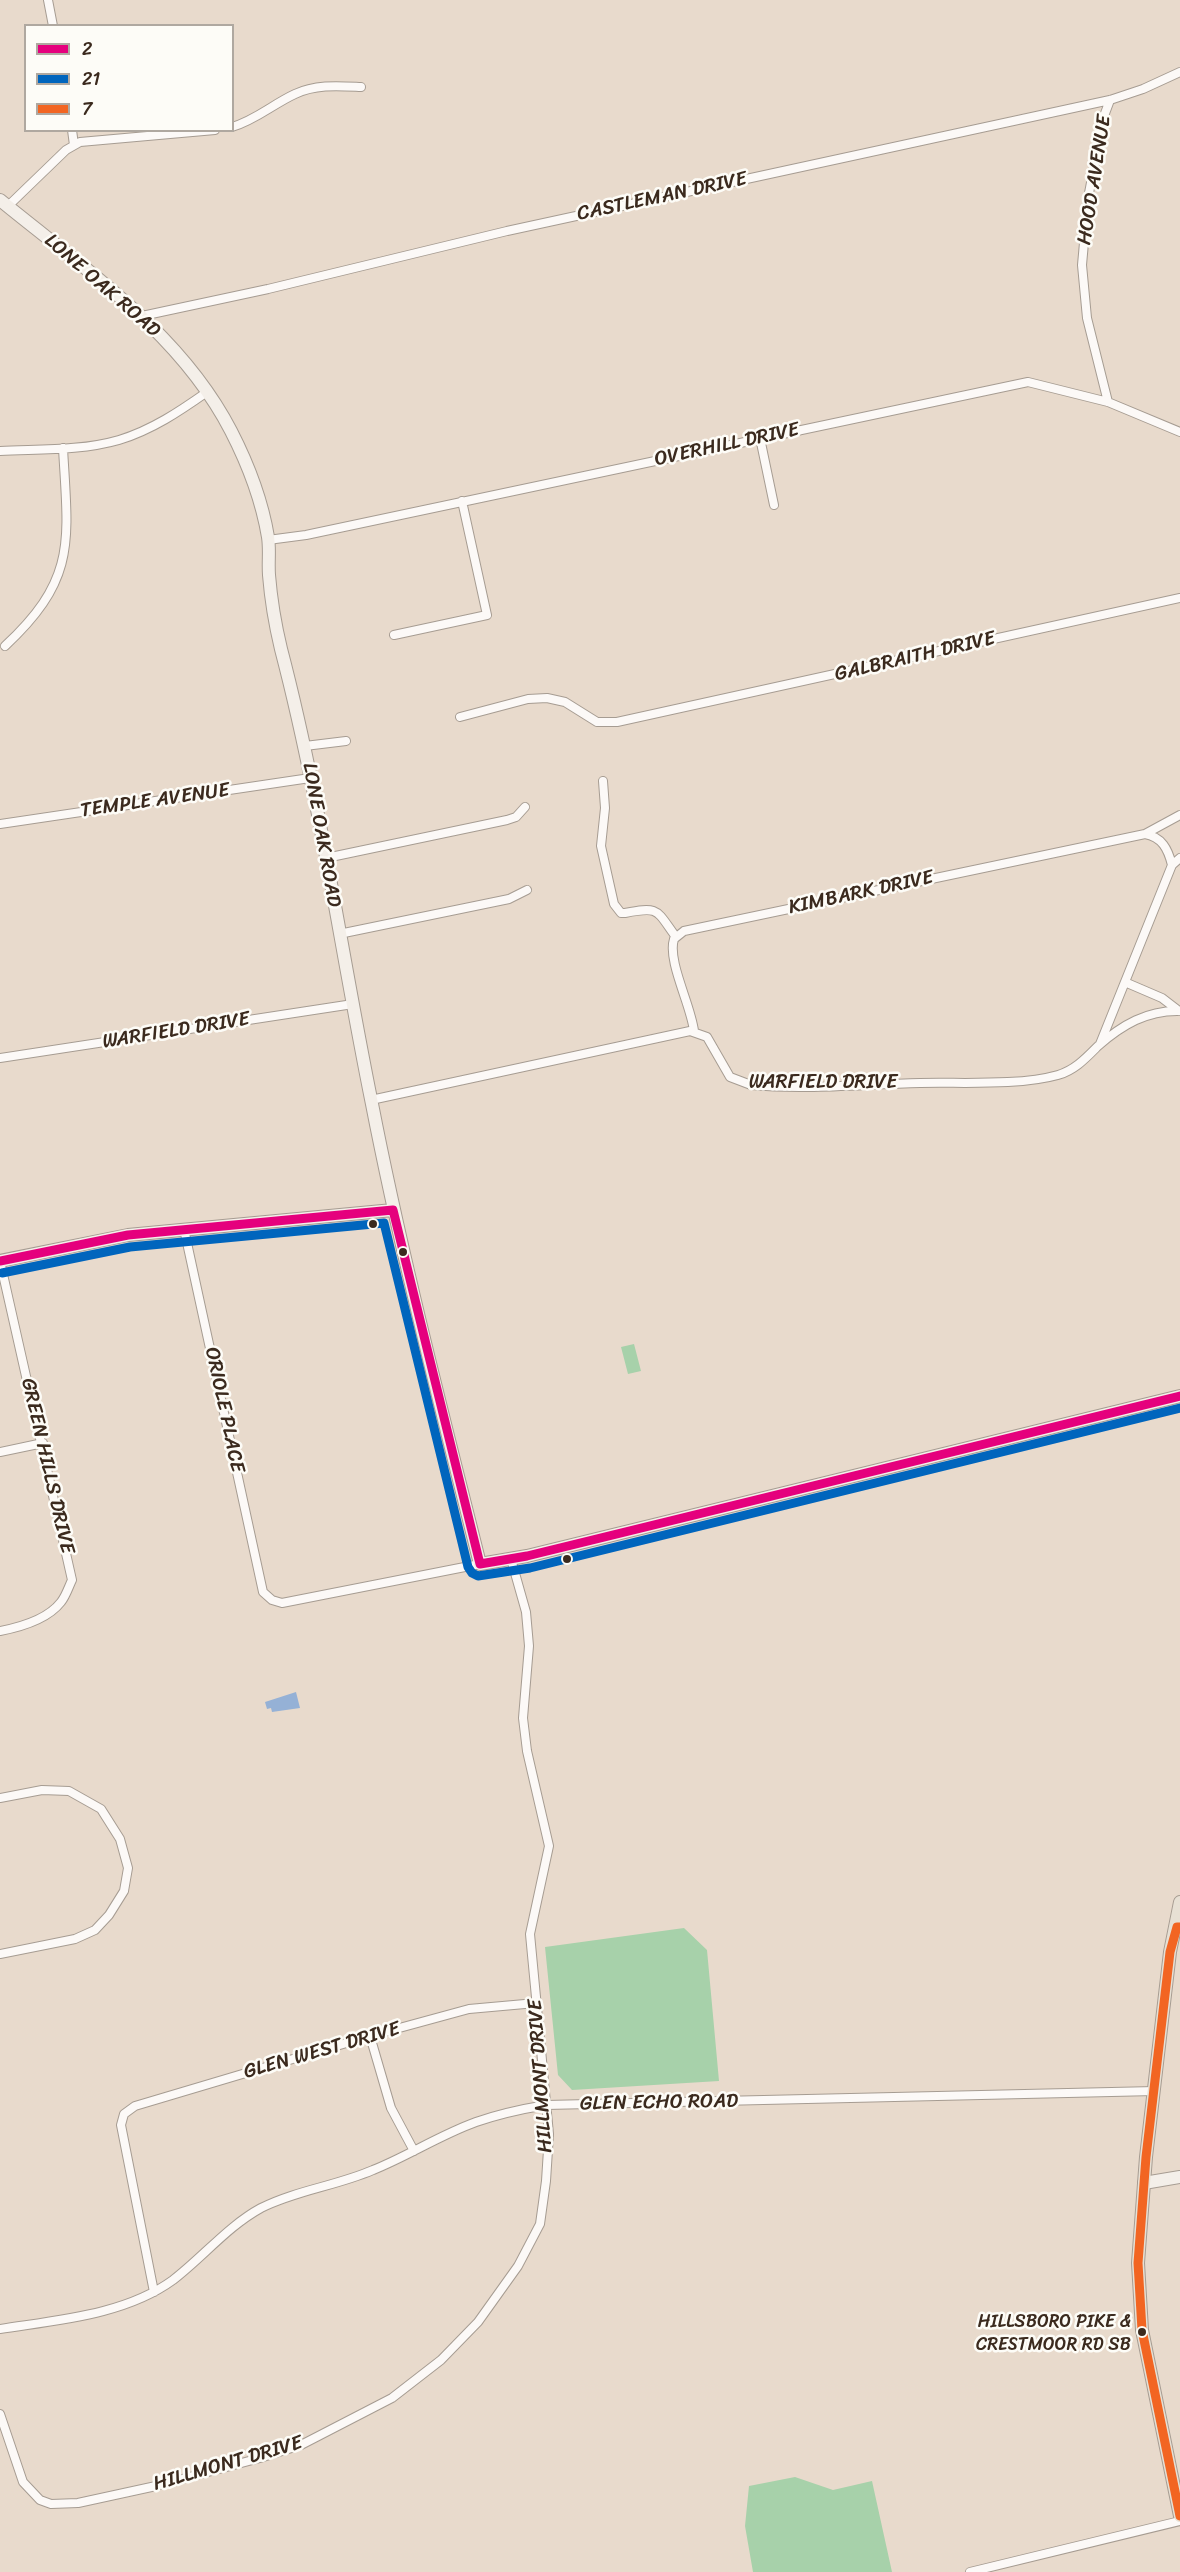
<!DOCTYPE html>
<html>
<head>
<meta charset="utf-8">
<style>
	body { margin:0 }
	#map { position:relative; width:1180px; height:2572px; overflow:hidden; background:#e8dacc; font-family:Sriracha,sans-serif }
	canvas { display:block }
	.legend { position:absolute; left:24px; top:24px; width:210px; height:108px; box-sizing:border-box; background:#fdfcf7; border:2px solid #afa8a0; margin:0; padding:8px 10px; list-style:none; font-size:18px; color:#3b2a1e }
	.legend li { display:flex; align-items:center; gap:12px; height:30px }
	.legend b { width:30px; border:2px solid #afa8a0 }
</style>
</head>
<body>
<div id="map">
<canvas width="1180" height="2572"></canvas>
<ul class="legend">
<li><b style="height:8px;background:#e5007d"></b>2</li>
<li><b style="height:8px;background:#0065bd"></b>21</li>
<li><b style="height:8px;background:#f26522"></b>7</li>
</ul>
</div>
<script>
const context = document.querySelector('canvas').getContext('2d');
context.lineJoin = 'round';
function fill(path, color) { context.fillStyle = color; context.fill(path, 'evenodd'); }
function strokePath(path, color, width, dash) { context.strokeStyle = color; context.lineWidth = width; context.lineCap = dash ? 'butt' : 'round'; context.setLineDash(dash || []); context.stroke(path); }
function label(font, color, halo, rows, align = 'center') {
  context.font = font + ' Sriracha,sans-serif'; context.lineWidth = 5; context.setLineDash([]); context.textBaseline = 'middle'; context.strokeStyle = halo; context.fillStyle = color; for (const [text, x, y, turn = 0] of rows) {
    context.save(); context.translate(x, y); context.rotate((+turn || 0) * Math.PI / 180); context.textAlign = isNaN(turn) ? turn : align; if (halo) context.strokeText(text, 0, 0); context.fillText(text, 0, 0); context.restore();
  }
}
fill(new Path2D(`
	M634 1344 641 1371 628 1374 621 1347Z
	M684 1928 707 1950 719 2081 572 2090 558 2075 545 1947Z
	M795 2477 833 2490 872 2481 892 2572H753L745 2526 749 2486Z`), '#a7d1aa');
fill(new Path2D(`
	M296 1692 300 1708 272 1712 271 1708 267 1709 265 1702Z`), '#95b1d6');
const street = new Path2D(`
	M48 0 53 26
	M232 127C256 120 273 104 295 94 316 84 339 86 361 87
	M72 130 74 145
	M8 206 66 150 80 142 215 130
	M142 316 268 289 507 231 1110 100 1143 89 1180 72
	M1108 402 1087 318 1082 265 1088 198 1104 116 1110 100
	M760 438 774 505
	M0 451C39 449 81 451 119 440 152 430 180 411 207 392
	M268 540 306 535 1028 382 1108 402 1180 432
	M394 635 487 615 462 501
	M5 646C78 578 68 540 63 448
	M460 717 528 699 547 698 565 702 597 722H617L1180 598
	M305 746 346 741
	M603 781 605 808 601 846 614 904 621 913H625C660 906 656 910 676 937
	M0 824 310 778
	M1145 834C1162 837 1168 849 1172 865
	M326 858 507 820 516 817 525 807
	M339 934 509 899 527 890
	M1127 983 1162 998 1179 1011
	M694 1031C691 1005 667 961 674 939L684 931 1145 834 1180 815
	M1100 1044 1172 865 1180 858
	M0 1058 353 1004
	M371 1100 690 1031 707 1037 730 1077 751 1085C806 1090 864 1084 920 1083 961 1082 1019 1086 1058 1075 1075 1070 1086 1058 1098 1046 1122 1025 1147 1010 1180 1011
	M184 1229 263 1592 272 1600 282 1603 480 1564
	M0 1452 43 1443
	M0 1631C21 1627 47 1620 61 1602 66 1596 69 1586 72 1580L0 1261
	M0 1798 42 1790 69 1791 101 1809 120 1839 128 1868 124 1891 109 1915 95 1930 75 1939 0 1954
	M370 2036 391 2108 414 2151
	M154 2292 121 2125 124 2114 135 2106 370 2036 469 2009 536 2003
	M0 2329C57 2320 125 2315 173 2280 203 2257 228 2226 261 2208 297 2190 336 2186 373 2170 408 2156 440 2135 476 2122 499 2114 522 2109 546 2105L1155 2091
	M0 2414 23 2482 40 2500 51 2504 78 2503 156 2486 260 2458 301 2445 392 2398 441 2360 478 2322 518 2266 540 2224 546 2181 549 2134 530 1934 549 1846 527 1751 523 1718 529 1646 526 1612 511 1559
	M970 2572 1180 2521`);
const secondary = new Path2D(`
	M0 200C84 269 180 332 231 431 248 464 262 501 268 537 270 550 268 562 269 575 271 600 275 624 281 649 320 798 341 952 372 1104 402 1258 442 1411 480 1564L527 1556 1180 1396
	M0 1261 128 1235 393 1210
	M1144 2183 1180 2177`);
const primary = new Path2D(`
	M1180 1902 1170 1952 1146 2157 1138 2263 1142 2330 1180 2516`);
strokePath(street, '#a69c92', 10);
strokePath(secondary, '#a69c92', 14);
strokePath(primary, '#a69c92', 14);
strokePath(street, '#fcf9f7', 8);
strokePath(secondary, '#f4efe9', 12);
strokePath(primary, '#e7e0d4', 12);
strokePath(new Path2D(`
	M0 1261 128 1235 393 1210 480 1564 527 1556 1180 1396`), '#e5007d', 9);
strokePath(new Path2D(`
	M2 1273 130 1247 384 1223 468 1567 472 1573 478 1576 530 1568 1180 1408`), '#0065bd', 9);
strokePath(new Path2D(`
	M1180 1927H1177L1170 1952 1146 2157 1138 2263 1142 2330 1180 2516`), '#f26522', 9);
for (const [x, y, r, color] of [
	[373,1224,5,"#3b2a1e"],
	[403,1252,5,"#3b2a1e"],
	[567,1559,5,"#3b2a1e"],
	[1142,2332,5,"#3b2a1e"]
]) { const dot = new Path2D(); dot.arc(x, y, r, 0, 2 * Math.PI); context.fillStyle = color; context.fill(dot); strokePath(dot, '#fdfcf7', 2); }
label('18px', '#3b2a1e', '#fdfcf7', [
	["HILLSBORO PIKE &",1131,2322],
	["CRESTMOOR RD SB",1131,2345]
], 'right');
label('20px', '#3b2a1e', '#fdfcf7', [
	["HOOD AVENUE",1095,180,-81],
	["CASTLEMAN DRIVE",662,197,-12],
	["LONE OAK ROAD",102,286,41],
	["OVERHILL DRIVE",727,445,-12],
	["GALBRAITH DRIVE",915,657,-13],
	["TEMPLE AVENUE",155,801,-8],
	["LONE OAK ROAD",321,835,80],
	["KIMBARK DRIVE",861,893,-12],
	["WARFIELD DRIVE",176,1031,-9],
	["WARFIELD DRIVE",823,1083],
	["ORIOLE PLACE",224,1410,78],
	["GREEN HILLS DRIVE",47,1466,77],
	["GLEN WEST DRIVE",322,2051,-16],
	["HILLMONT DRIVE",541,2076,-94],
	["GLEN ECHO ROAD",659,2103,-1],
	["HILLMONT DRIVE",228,2464,-16]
]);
</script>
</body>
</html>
